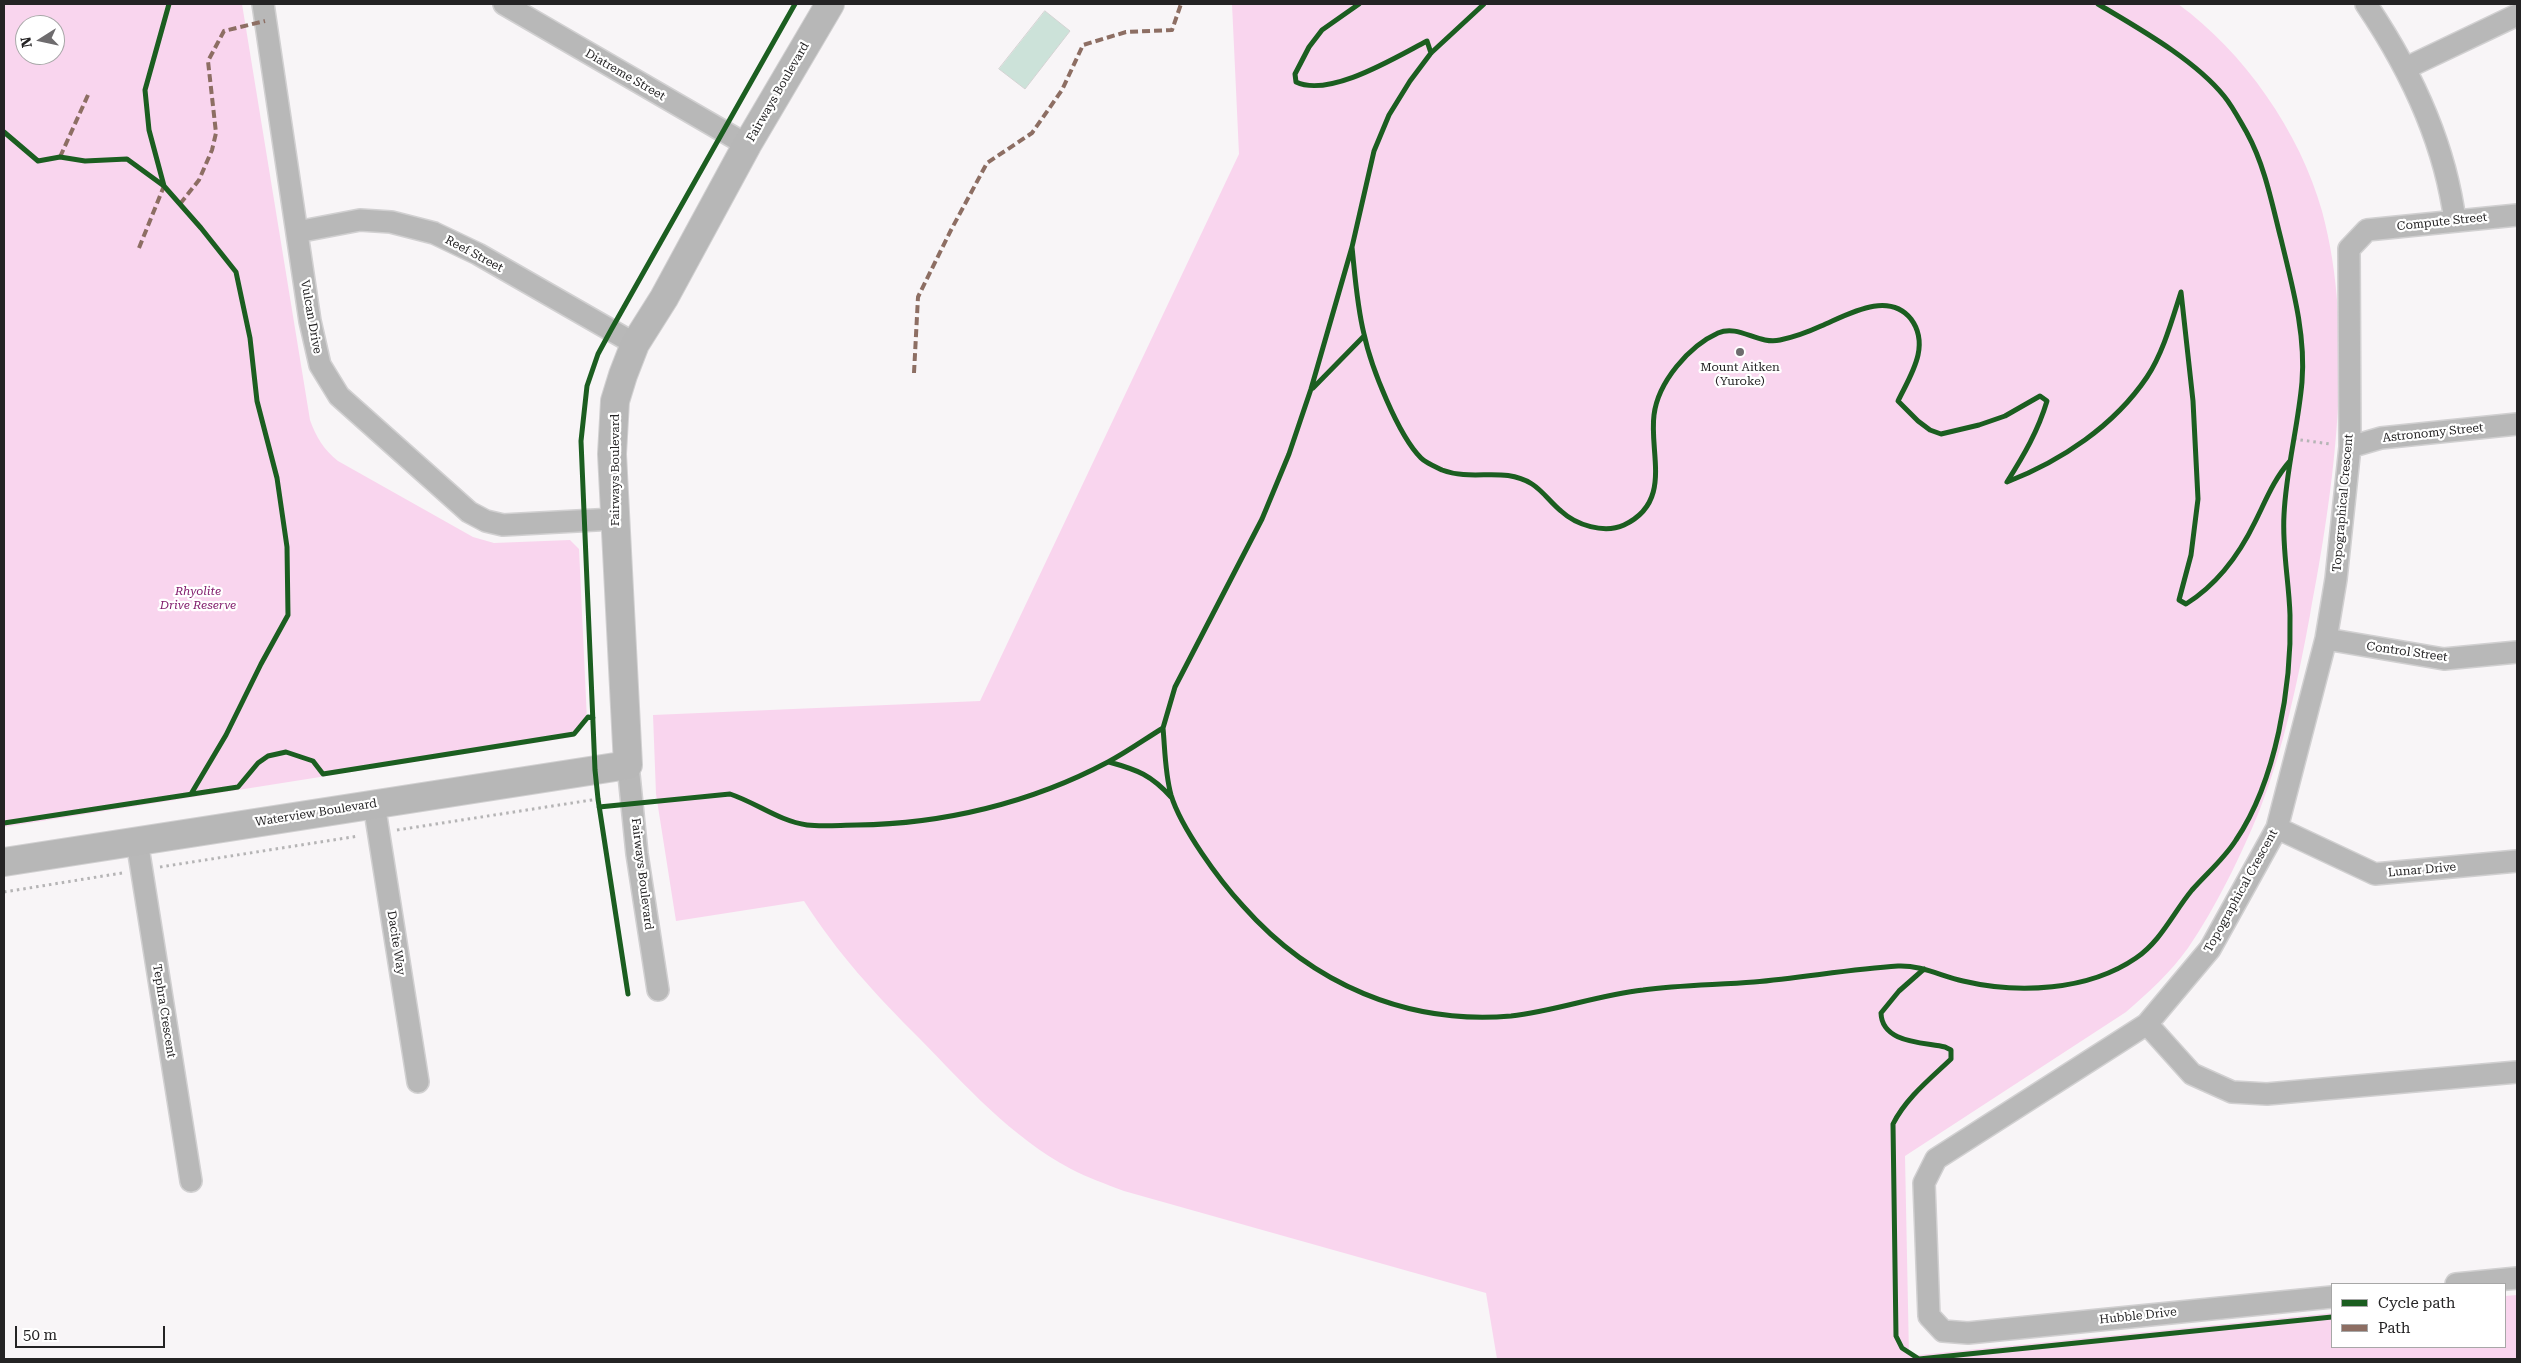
<!DOCTYPE html>
<html>
<head>
<meta charset="utf-8">
<style>
	body { margin:0 }
	#map { position:relative; width:2521px; height:1363px; overflow:hidden; background:#f8f5f7; font-family:"Roboto Serif",serif }
	canvas { display:block }
	.frame { position:absolute; inset:0; border:5px solid #242324; pointer-events:none }
	.legend { position:absolute; left:2331px; top:1283px; width:175px; height:65px; box-sizing:border-box; background:#fff; border:1px solid #a7a7a7; margin:0; padding:6px 9px; list-style:none; font-size:15px; color:#242324 }
	.legend li { display:flex; align-items:center; gap:10px; height:25px }
	.legend b { width:25px; border:1px solid #a7a7a7 }
	.north { position:absolute; left:15px; top:15px; width:50px; height:50px; box-sizing:border-box; background:#fff; border:1px solid #a7a7a7; border-radius:50%; rotate:260deg; font-size:14px; font-weight:700; line-height:20px; text-align:center; color:#242324 }
	.north::after { content:''; display:block; margin:auto; width:18px; height:22px; background:#6e6c6e; clip-path:polygon(50% 0,100% 100%,50% 72%,0 100%) }
	.scale { position:absolute; left:15px; top:1326px; width:150px; height:22px; box-sizing:border-box; border:2px solid #242324; border-top:0; padding-left:6px; font-size:15px; line-height:18px; white-space:nowrap; color:#242324; -webkit-text-stroke:4px #fff; paint-order:stroke }
</style>
</head>
<body>
<div id="map">
<canvas width="2521" height="1363"></canvas>
<div class="frame"></div>
<ul class="legend">
<li><b style="height:6px;background:#1b5e20"></b>Cycle path</li>
<li><b style="height:6px;background:#8d6e63"></b>Path</li>
</ul>
<div class="north">N</div>
<div class="scale">50 m</div>
</div>
<script>
const context = document.querySelector('canvas').getContext('2d');
context.lineJoin = 'round';
function fill(path, color) { context.fillStyle = color; context.fill(path, 'evenodd'); }
function strokePath(path, color, width, dash) { context.strokeStyle = color; context.lineWidth = width; context.lineCap = dash ? 'butt' : 'round'; context.setLineDash(dash || []); context.stroke(path); }
function label(font, color, halo, rows, align = 'center') {
  context.font = font + ' "Roboto Serif",serif'; context.lineWidth = 4.5; context.setLineDash([]); context.textBaseline = 'middle'; context.strokeStyle = halo; context.fillStyle = color; for (const [text, x, y, turn = 0] of rows) {
    context.save(); context.translate(x, y); context.rotate((+turn || 0) * Math.PI / 180); context.textAlign = isNaN(turn) ? turn : align; if (halo) context.strokeText(text, 0, 0); context.fillText(text, 0, 0); context.restore();
  }
}
fill(new Path2D(`
	M4 4H242L310 420C316 437 324 450 338 461L473 537 494 543 570 540 579 549 587 720 573 737 4 827ZM25 25H55V55H25Z
	M1232 4H2178C2244 52 2300 132 2322 211 2356 337 2334 489 2310 615 2298 680 2284 747 2260 809 2242 854 2215 909 2188 948 2171 972 2148 993 2126 1012L1905 1156 1909 1356 2332 1313V1347H2505V1296L2517 1295V1359H1497L1486 1293 1124 1191C1106 1184 1088 1178 1071 1169 1011 1137 966 1086 919 1038 875 994 838 954 804 901L676 921 656 794 653 715 980 701 1239 154Z`), '#f9d5ee');
const building = new Path2D(`
	M1045 11 1070 31 1025 89 999 69Z`);
fill(building, '#cce2d9');
strokePath(building, '#d4d3d3', 1);
const street = new Path2D(`
	M263 4 310 321 320 365 339 396 469 512 486 521 503 525 614 519
	M504 4 747 145
	M2366 4C2410 69 2445 143 2455 221
	M2406 68 2517 15
	M297 232 360 220 391 222 434 233 478 254 635 344
	M2350 447 2381 438 2517 424
	M2326 639 2444 659 2517 652
	M628 765 637 854 658 990
	M374 804 418 1082
	M2277 828 2375 874 2517 861
	M137 841 191 1181
	M2147 1024 2192 1074 2232 1092 2267 1094 2517 1072
	M2456 1284 2517 1278
	M2332 1297 1968 1333 1943 1331 1929 1316 1924 1183 1936 1159 2147 1024 2210 949 2277 828 2326 639 2336 579 2350 447 2349 249 2367 230 2517 215`);
const secondary = new Path2D(`
	M4 862 628 765 612 454 615 401 623 375 635 344 664 298 747 145 830 4`);
strokePath(street, '#d1d0d1', 24);
strokePath(secondary, '#d1d0d1', 30);
strokePath(new Path2D(`
	M2294 439 2330 444
	M397 830 598 799
	M160 867 359 836
	M4 892 122 873`), '#b5b4b5', 3, [2.5, 4]);
strokePath(street, '#b8b8b8', 21);
strokePath(secondary, '#b7b7b7', 28);
strokePath(new Path2D(`
	M60 157 88 95
	M180 204 199 180 212 150 216 133 208 61 224 31 265 21
	M139 248 164 186
	M914 373 918 297 951 230 987 163 1032 133 1062 90 1083 45 1126 32 1172 30 1181 4`), '#8d6e63', 4, [8, 4]);
strokePath(new Path2D(`
	M1359 4 1322 30 1309 47 1295 74 1296 82C1330 98 1396 57 1427 41L1431 53
	M4 132 38 161 60 157 85 161 127 159 164 186 201 228 236 272 250 338 257 401 277 478 287 547 288 615 261 664 226 735 191 794
	M164 186 149 130 145 90 169 4
	M1352 247C1355 276 1357 306 1364 334 1371 367 1398 435 1421 458 1426 463 1436 467 1442 470 1474 482 1503 466 1532 484 1543 491 1551 503 1561 511 1576 525 1604 534 1624 525 1673 502 1649 453 1654 415 1658 382 1689 346 1718 333 1739 324 1758 345 1780 340 1794 337 1808 332 1821 326 1847 315 1888 290 1911 319 1931 346 1910 376 1898 401L1918 421 1930 430 1941 434 1979 425 2005 416 2040 396 2047 401C2038 431 2024 455 2007 482 2061 461 2114 426 2147 377 2163 353 2172 320 2181 292L2193 401 2198 499 2191 555 2179 600 2186 604C2218 584 2239 555 2255 522 2266 500 2274 479 2290 461
	M1313 388 1364 336
	M1163 728C1165 750 1165 773 1171 795 1181 828 1219 880 1243 906 1312 984 1407 1025 1511 1016 1556 1011 1598 995 1643 990 1679 985 1717 985 1754 982 1802 978 1850 969 1898 966 1921 965 1941 976 1963 981 2018 994 2088 991 2136 958 2161 941 2173 913 2192 890 2207 873 2224 859 2236 840 2276 781 2292 685 2290 615 2289 581 2282 549 2284 515 2286 470 2298 427 2302 382 2306 334 2292 285 2281 239 2272 204 2265 166 2247 133 2240 121 2233 107 2224 96 2194 59 2138 28 2098 4
	M1109 762C1138 770 1151 775 1171 797
	M599 807 730 794C757 803 779 821 807 825 823 827 841 825 857 825 943 824 1031 803 1108 762 1127 752 1145 739 1163 728L1175 687 1262 519 1289 454 1311 389 1352 247 1374 151 1389 115 1410 81 1431 53 1484 4
	M4 823 238 787 258 763 268 756 286 752 313 761 323 774 574 734 588 717 593 718
	M1924 969 1899 991 1881 1013C1882 1043 1922 1042 1945 1047L1951 1050V1059C1930 1079 1906 1098 1893 1124L1896 1336 1902 1348 1919 1359 2332 1317
	M628 994 598 799 595 770 581 441 587 386 598 354 611 330 795 4`), '#1b5e20', 5);
for (const [x, y, r, color] of [
	[1740,352,5,"#6e6c6e"]
]) { const dot = new Path2D(); dot.arc(x, y, r, 0, 2 * Math.PI); context.fillStyle = color; context.fill(dot); strokePath(dot, '#fff', 2); }
label('12px', '#242324', '#fff', [
	["Diatreme Street",625,75,30],
	["Fairways Boulevard",778,92,-60],
	["Compute Street",2442,222,-6],
	["Reef Street",474,254,28],
	["Vulcan Drive",311,317,80],
	["Astronomy Street",2433,433,-6],
	["Fairways Boulevard",615,470,-90],
	["Topographical Crescent",2343,503,-85],
	["Control Street",2407,652,8],
	["Waterview Boulevard",316,813,-9],
	["Lunar Drive",2422,870,-5],
	["Fairways Boulevard",642,874,83],
	["Topographical Crescent",2241,891,-61],
	["Dacite Way",396,943,81],
	["Tephra Crescent",164,1011,81],
	["Hubble Drive",2138,1316,-6]
]);
label('12px', '#242324', '#fff', [
	["Mount Aitken",1740,367],
	["(Yuroke)",1740,381]
]);
label('italic 12px', '#821e6d', '#fff', [
	["Rhyolite",198,591],
	["Drive Reserve",198,605]
]);
</script>
</body>
</html>
